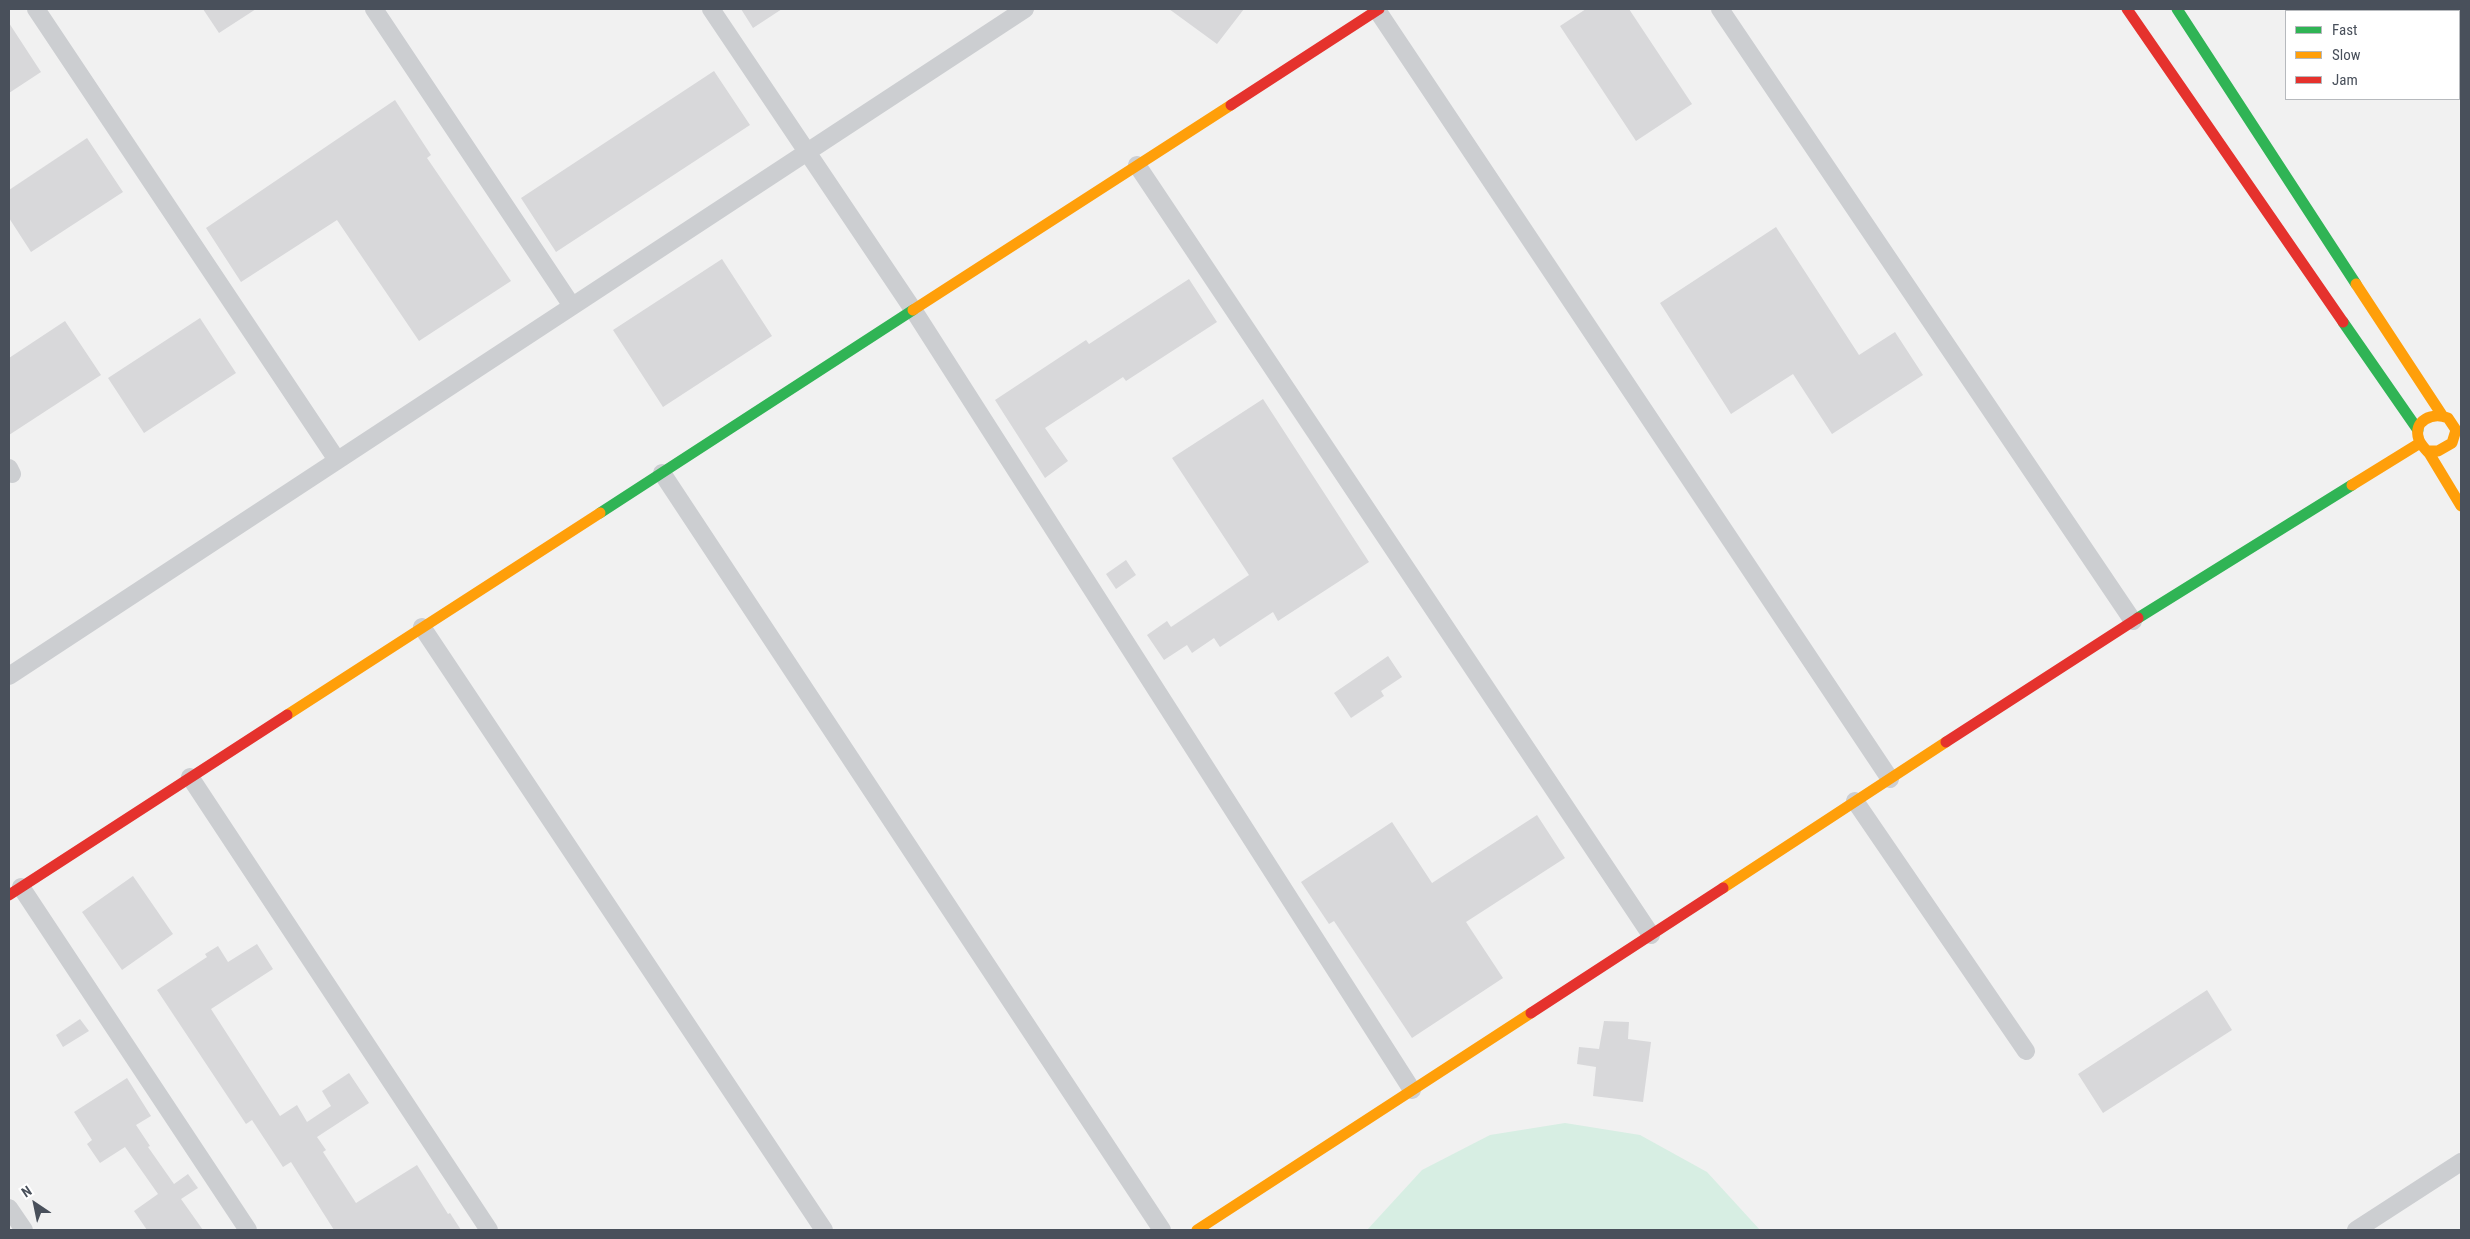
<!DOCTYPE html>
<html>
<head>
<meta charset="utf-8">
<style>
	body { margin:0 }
	#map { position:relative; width:2470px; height:1239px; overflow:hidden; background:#f1f1f1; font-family:"Roboto Condensed",sans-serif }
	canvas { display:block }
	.frame { position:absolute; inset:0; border:10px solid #49505b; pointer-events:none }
	.legend { position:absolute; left:2285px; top:10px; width:175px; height:90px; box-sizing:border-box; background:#fff; border:1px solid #b6b9bd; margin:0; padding:6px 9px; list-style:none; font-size:15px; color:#49505b }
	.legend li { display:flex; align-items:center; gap:10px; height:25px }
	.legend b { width:25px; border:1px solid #b6b9bd }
	.north { position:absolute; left:10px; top:1179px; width:50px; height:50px; -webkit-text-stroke:4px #fff; paint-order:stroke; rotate:326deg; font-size:14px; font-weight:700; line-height:20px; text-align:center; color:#49505b }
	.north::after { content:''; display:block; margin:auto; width:18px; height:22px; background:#49505b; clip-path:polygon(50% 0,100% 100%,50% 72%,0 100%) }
</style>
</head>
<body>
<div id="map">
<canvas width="2470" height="1239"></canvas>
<div class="frame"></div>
<ul class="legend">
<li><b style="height:6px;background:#30b455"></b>Fast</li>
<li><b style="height:6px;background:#ff9f0a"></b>Slow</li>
<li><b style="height:6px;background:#e5322d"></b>Jam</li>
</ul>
<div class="north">N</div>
</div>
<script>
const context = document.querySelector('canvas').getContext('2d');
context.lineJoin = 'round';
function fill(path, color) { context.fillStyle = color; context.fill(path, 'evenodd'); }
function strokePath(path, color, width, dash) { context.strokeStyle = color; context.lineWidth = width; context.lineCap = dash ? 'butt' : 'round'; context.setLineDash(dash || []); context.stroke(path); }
fill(new Path2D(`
	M1565 1123 1640 1135 1707 1172 1760 1230H1367L1422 1170 1490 1135Z`), '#d7eee3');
fill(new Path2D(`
	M203 9H256L219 33Z
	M741 9H782L753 28Z
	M1169 9H1244L1217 44Z
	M1586 9H1629L1692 104 1636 141 1560 26Z
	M9 23 41 72 9 93Z
	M714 71 750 125 556 252 521 198Z
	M395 100 431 155 427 158 511 281 419 341 337 220 241 282 206 228Z
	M87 138 123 192 31 252 9 218V190Z
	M1776 227 1859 355 1895 332 1923 375 1832 434 1793 374 1731 414 1660 303Z
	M722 259 772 336 663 407 613 330Z
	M1189 279 1217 322 1126 381 1123 377 1045 428 1068 461 1045 478 995 400 1086 340 1089 344Z
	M200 318 236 373 144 433 108 378Z
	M65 321 101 375 9 435V358Z
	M1263 399 1369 562 1278 621 1273 612 1220 647 1214 638 1192 653 1187 645 1164 660 1147 635 1167 621 1171 627 1249 575 1172 458Z
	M1126 560 1136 575 1116 589 1106 574Z
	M1388 656 1402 677 1381 691 1384 696 1351 718 1334 693Z
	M1537 815 1565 858 1466 922 1503 978 1412 1038 1334 921 1329 924 1301 882 1392 822 1432 883Z
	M133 876 173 934 122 970 82 912Z
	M257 944 273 969 211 1009 280 1116 297 1105 307 1122 331 1106 322 1091 349 1073 369 1103 317 1137 326 1150 323 1152 356 1203 417 1165 448 1214 450 1213 461 1230H334L291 1162 283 1167 252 1120 246 1124 157 990 207 957 205 954 218 946 228 962Z
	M2207 990 2232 1030 2103 1113 2078 1074Z
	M80 1019 89 1031 63 1047 56 1035Z
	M1604 1021 1629 1022 1628 1039 1651 1042 1643 1102 1593 1096 1596 1067 1577 1064 1579 1047 1599 1049Z
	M127 1078 151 1116 136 1125 150 1146 148 1147 174 1184 188 1174 198 1188 181 1199 203 1230H147L134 1211 158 1194 125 1147 100 1163 87 1144 92 1140 74 1112Z`), '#d8d8da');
strokePath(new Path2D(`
	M36 9 337 460
	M374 9 572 306
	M711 9 914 311 1412 1090
	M1720 9 2133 621
	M1377 10 1890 779
	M1137 165 1651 935
	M9 468 12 474
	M662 473 1162 1230
	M422 627 824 1230
	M9 676 1025 9
	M190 777 489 1230
	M1855 801 2026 1051
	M21 887 248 1230
	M9 1208 24 1230
	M2356 1230 2461 1162`), '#ccced1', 18);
strokePath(new Path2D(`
	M2177 9 2356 284
	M2343 322 2418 430
	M600 513 913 310
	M2138 618 2352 485`), '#30b455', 11);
strokePath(new Path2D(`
	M2356 284 2442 415
	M913 310 1231 105
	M2427 451H2438L2452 443 2456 430 2448 418C2433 412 2412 420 2419 440 2421 445 2425 449 2429 453L2461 506
	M2352 485 2420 443
	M287 715 600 513
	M1723 888 1946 742
	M1197 1230 1531 1013`), '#ff9f0a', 11);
strokePath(new Path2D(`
	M2127 9 2343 322
	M1231 105 1379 9
	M1946 742 2138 618
	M9 895 287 715
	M1531 1013 1723 888`), '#e5322d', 11);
</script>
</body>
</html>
